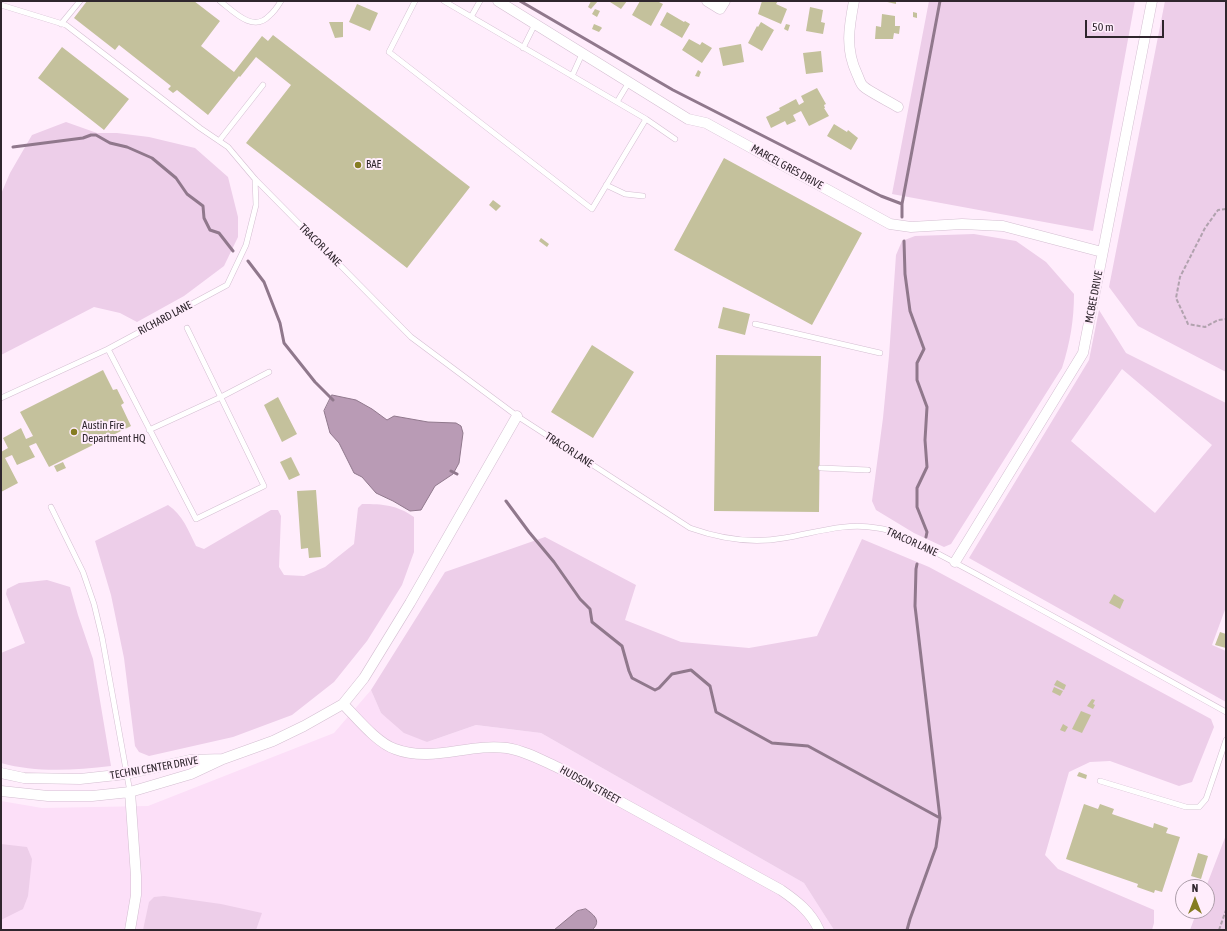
<!DOCTYPE html>
<html>
<head>
<meta charset="utf-8">
<style>
	body { margin:0 }
	#map { position:relative; width:1227px; height:931px; overflow:hidden; background:#ffedfc; font-family:"Asap Condensed",sans-serif }
	canvas { display:block }
	.frame { position:absolute; inset:0; border:2px solid #2f262d; pointer-events:none }
	.north { position:absolute; left:1175px; top:879px; width:40px; height:40px; box-sizing:border-box; background:#ffedfc; border:1px solid #ac9da9; border-radius:50%; rotate:0deg; font-size:11px; font-weight:700; line-height:16px; text-align:center; color:#2f262d }
	.north::after { content:''; display:block; margin:auto; width:14px; height:18px; background:#857c22; clip-path:polygon(50% 0,100% 100%,50% 72%,0 100%) }
	.scale { position:absolute; left:1085px; top:20px; width:79px; height:18px; box-sizing:border-box; border:2px solid #2f262d; border-top:0; padding-left:5px; font-size:12px; line-height:14px; white-space:nowrap; color:#2f262d; -webkit-text-stroke:3px #ffedfc; paint-order:stroke }
</style>
</head>
<body>
<div id="map">
<canvas width="1227" height="931"></canvas>
<div class="frame"></div>
<div class="north">N</div>
<div class="scale">50 m</div>
</div>
<script>
const context = document.querySelector('canvas').getContext('2d');
context.lineJoin = 'round';
function fill(path, color) { context.fillStyle = color; context.fill(path, 'evenodd'); }
function strokePath(path, color, width, dash) { context.strokeStyle = color; context.lineWidth = width; context.lineCap = dash ? 'butt' : 'round'; context.setLineDash(dash || []); context.stroke(path); }
function label(font, color, halo, rows, align = 'center') {
  context.font = font + ' "Asap Condensed",sans-serif'; context.lineWidth = 4; context.setLineDash([]); context.textBaseline = 'middle'; context.strokeStyle = halo; context.fillStyle = color; for (const [text, x, y, turn = 0] of rows) {
    context.save(); context.translate(x, y); context.rotate((+turn || 0) * Math.PI / 180); context.textAlign = isNaN(turn) ? turn : align; if (halo) context.strokeText(text, 0, 0); context.fillText(text, 0, 0); context.restore();
  }
}
fill(new Path2D(`
	M371 690 381 713 427 742 476 725 541 733 804 883 834 930H1V801L42 808 148 806 334 733Z`), '#fcdff8');
fill(new Path2D(`
	M929 1H1135L1093 231 892 194Z
	M1165 1H1226V372L1138 326 1109 287Z
	M66 122 97 133H117L149 137 195 148 228 177 238 217V237L224 266 184 296 137 322 120 313 94 307 1 355V194L10 173 32 135Z
	M974 234 1016 241 1046 262 1074 294C1074 320 1070 343 1062 368L951 544 944 547 914 533 876 510 872 501 883 418 889 356 896 255 902 241 915 236Z
	M1099 310 1126 353 1226 403V607L1212 645 1226 651V702L969 558 1089 360ZM1122 369 1212 445 1155 513 1071 441Z
	M362 504C383 504 397 505 414 517V552L402 585 367 641 334 682 292 715 233 737 149 756 139 752 135 746 124 658 111 595 95 541 168 505C183 515 188 530 196 546L204 549 271 510H278L281 516 279 567 284 575 304 576 325 567 354 544 358 508Z
	M545 537 636 585 625 620 681 642 749 648 817 636 862 539 929 567 1211 719 1214 727 1192 782 1179 786 1110 761 1090 762 1069 772 1045 855 1058 869 1154 910V923L1152 930H834L804 883 541 733 476 725 427 742 404 733 381 713 371 690 445 572Z
	M47 580 70 587 78 615 93 659 111 766C74 770 37 773 1 763V653L25 643 6 594 7 589 19 583Z
	M1226 835V930H1190L1197 911H1207L1206 887Z
	M1 844 27 847 32 859 28 896 23 909 1 920Z
	M164 896 221 904 262 913 256 930H143L149 902 154 897Z`), '#edcee9');
const water = new Path2D(`
	M332 395 356 400 372 409 387 420 394 416 428 422 456 423 461 426 463 433 459 463 453 474 435 486 421 510 410 511 393 501 376 493 362 477 354 473 339 443 330 433 324 411Z
	M586 909C594 915 602 921 592 930H554L577 911Z`);
fill(water, '#b99bb5');
strokePath(water, '#90788c', 1);
strokePath(new Path2D(`
	M520 1 673 90 881 196 902 204
	M13 147 83 138 91 135H96L110 143 127 147 152 158 176 178 187 194 203 206 204 218 210 230 219 233 233 251
	M902 217V204L940 1
	M904 241 905 274 910 311 924 349 917 363V380L927 407 925 440 927 467 917 488V507L927 532 926 537
	M248 261 264 282 280 323 284 343 315 382 333 400
	M451 471 457 474
	M506 501 529 532 554 562 580 599 590 609 592 622 622 646 629 671 632 678 655 690 659 688 672 674 691 670 710 686 716 712 772 743 808 746 940 818
	M907 930 910 919 936 847 940 818 915 606 916 569 917 564`), '#90788c', 3);
fill(new Path2D(`
	M87 1H194L220 21 201 46 234 72 262 36 268 41 273 35 470 187 407 268 246 143 291 85 256 57 240 77 239 76 208 115 177 90 173 93 168 89 171 86 119 45 115 50 74 18Z
	M591 1H598L591 9 588 7Z
	M611 1H627L621 9 610 2Z
	M640 1H657L663 4 651 26 632 15Z
	M762 1H778L776 4 787 9 781 24 758 14Z
	M883 1H896V4Z
	M357 4 378 13 370 31 349 22Z
	M810 7 823 10 821 22 825 23 823 34 806 31Z
	M595 9 600 11 597 17 592 14Z
	M667 12 684 22 685 21 690 24 682 38 660 25Z
	M913 12 917 13V18L913 17Z
	M882 14 895 16V26H900L899 34 894 33 893 39H875L876 26 881 27Z
	M329 22H343V37L335 38Z
	M761 22 774 30 762 51 748 43 757 26 758 27Z
	M594 24 601 27 602 28 599 32 592 29Z
	M786 24 790 25 788 31 784 29Z
	M689 39 700 45 702 42 712 48 702 63 682 50Z
	M741 44 744 62 723 66 719 48Z
	M62 47 129 99 104 130 38 78Z
	M821 51 823 72 806 74 803 53Z
	M698 70 701 72 699 77 695 76Z
	M817 88 826 104 824 105 825 108H824L829 116 809 126 801 111 793 115 796 121 787 125 785 121 771 128 766 117 780 110 779 108 796 99 799 105 804 102 801 96Z
	M834 124 847 132 848 130 858 138 851 150 827 136Z
	M724 158 862 233 812 325 674 250Z
	M493 200 501 206 496 211 489 205Z
	M541 238 549 244 547 247 539 241Z
	M723 307 750 314 745 335 718 328Z
	M592 345 634 372 593 438 551 412Z
	M716 355 821 356 819 512 714 511Z
	M103 370 113 390 117 389 124 403 121 405 131 426 49 467 36 443 29 446 35 457 17 465 12 455 5 458 18 483 1 492V452L8 448 3 438 21 428 26 439 33 436 20 412Z
	M278 397 297 434 282 442 264 405Z
	M291 457 300 475 289 480 280 462Z
	M63 462 66 468 57 472 54 466Z
	M316 490 321 557 309 558 308 548 301 549 297 491Z
	M1114 594 1124 600 1120 609 1109 603Z
	M1220 632 1226 634V648L1215 645Z
	M1057 680 1066 685 1064 690 1054 685Z
	M1054 687 1063 691 1060 696 1052 692Z
	M1092 699 1095 700 1093 704 1095 705 1093 709 1087 706Z
	M1081 711 1091 715 1082 733 1072 729Z
	M1063 724 1068 727 1065 732 1060 730Z
	M1079 772 1087 775 1086 779 1077 776Z
	M1084 804 1098 809 1100 804 1114 809 1112 814 1153 828 1154 823 1168 828 1166 833 1180 837 1162 892 1155 890 1154 893 1137 887 1138 884 1066 859Z
	M1198 853 1208 856 1201 879 1191 876Z`), '#c4c19c');
const service = new Path2D(`
	M220 1C233 11 253 33 269 16 274 12 278 6 281 1
	M415 1 389 52 592 209 646 119
	M444 1 646 119 675 139
	M1 5 66 25 200 128 228 147 255 179 411 337 517 416 690 528C721 539 752 544 784 538 815 533 845 522 877 528 895 530 911 540 927 548 950 560 973 572 996 585 1073 627 1149 669 1226 712
	M471 17 480 1
	M61 24 80 1
	M523 48 535 24
	M572 76 582 54
	M617 102 629 82
	M219 141 263 85
	M606 185 625 194 643 196
	M755 324 880 353
	M108 349 196 519 264 486 187 328
	M1 398 108 349 227 285 246 245 256 205 255 179
	M149 430 221 397 269 372
	M821 468 868 470
	M51 507 83 572 94 604 102 637 130 792
	M1100 781 1186 807H1199L1206 799 1226 740`);
const minor = new Path2D(`
	M498 1 688 119 706 123 890 224 911 227 962 224 1003 226 1102 252
	M707 1 720 9 725 1
	M854 1C849 27 845 49 857 74 859 78 860 83 863 86 868 91 890 102 898 107
	M955 562 1083 353 1152 1
	M343 704C357 718 377 743 395 749 432 763 469 743 507 748 526 751 543 761 561 769L781 890C797 901 811 912 819 930
	M223 759 273 741 304 726 343 704 364 678 410 603 517 416
	M1 773 24 778 80 779 126 774 190 760 223 759 191 774 130 792 92 796H48L1 791
	M130 792 136 876V895L130 930`);
strokePath(service, '#d4bed1', 6);
strokePath(minor, '#d4bed1', 11);
strokePath(new Path2D(`
	M1226 209 1218 210 1205 228 1180 277 1176 298 1188 324 1205 327 1218 320 1226 319
	M1219 930 1226 910`), '#b1a2ae', 2, [4, 2]);
strokePath(service, '#fff', 5);
strokePath(minor, '#fff', 10);
for (const [x, y, r, color] of [
	[358,165,4,"#857c22"],
	[74,432,4,"#857c22"]
]) { const dot = new Path2D(); dot.arc(x, y, r, 0, 2 * Math.PI); context.fillStyle = color; context.fill(dot); strokePath(dot, '#ffedfc', 1.5); }
label('11px', '#2f262d', '#ffedfc', [
	["BAE",366,165],
	["Austin Fire",82,426],
	["Department HQ",82,439]
], 'left');
label('11px', '#2f262d', '#ffedfc', [
	["MARCEL GRES DRIVE",787,167,29],
	["TRACOR LANE",320,245,45],
	["MCBEE DRIVE",1094,297,-79],
	["RICHARD LANE",165,318,-28],
	["TRACOR LANE",569,450,33],
	["TRACOR LANE",912,542,24],
	["TECHNI CENTER DRIVE",154,768,-10],
	["HUDSON STREET",590,785,29]
]);
</script>
</body>
</html>
